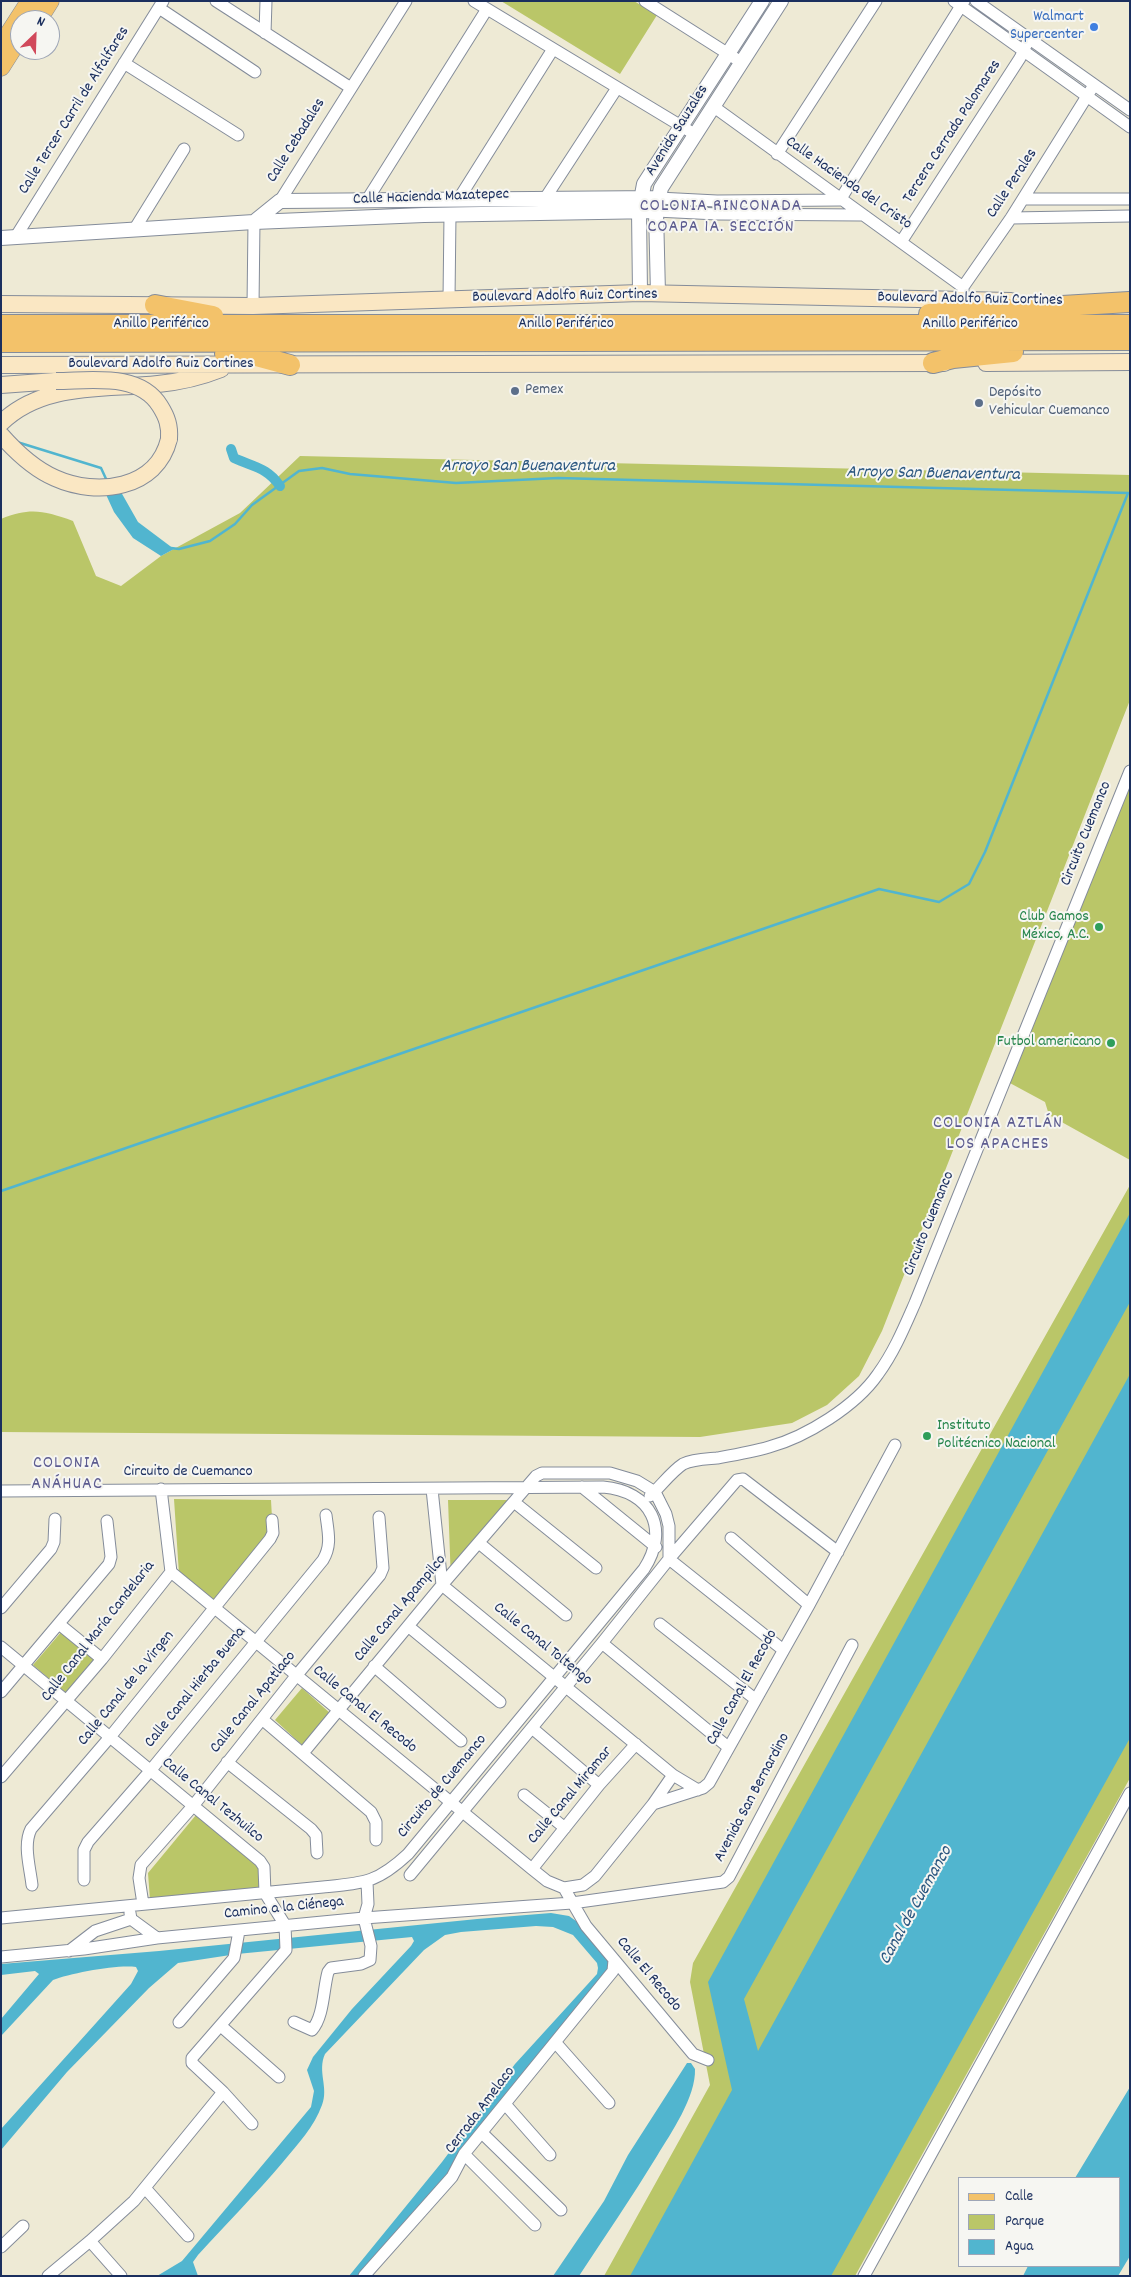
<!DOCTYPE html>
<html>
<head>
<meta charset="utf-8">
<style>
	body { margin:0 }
	#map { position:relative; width:1131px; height:2277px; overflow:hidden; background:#eeead5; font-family:Dekko,sans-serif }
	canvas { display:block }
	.frame { position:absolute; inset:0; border:2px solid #1b2f5e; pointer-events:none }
	.legend { position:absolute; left:958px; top:2177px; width:162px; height:90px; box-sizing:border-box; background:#f6f6f2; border:1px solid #9ea6b7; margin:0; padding:6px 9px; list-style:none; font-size:15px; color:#1b2f5e }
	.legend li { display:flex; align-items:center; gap:10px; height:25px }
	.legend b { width:25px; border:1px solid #9ea6b7 }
	.north { position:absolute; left:10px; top:10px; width:50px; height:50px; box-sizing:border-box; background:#f6f6f2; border:1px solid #9ea6b7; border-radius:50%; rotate:24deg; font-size:14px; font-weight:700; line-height:20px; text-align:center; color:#1b2f5e }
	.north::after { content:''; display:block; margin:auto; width:18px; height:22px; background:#d1495b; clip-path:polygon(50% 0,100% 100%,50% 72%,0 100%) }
</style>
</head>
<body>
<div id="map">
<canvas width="1131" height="2277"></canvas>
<div class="frame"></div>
<ul class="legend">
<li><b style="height:6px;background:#f3c26a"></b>Calle</li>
<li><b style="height:14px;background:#bac668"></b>Parque</li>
<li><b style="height:14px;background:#51b5cf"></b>Agua</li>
</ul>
<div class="north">N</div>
</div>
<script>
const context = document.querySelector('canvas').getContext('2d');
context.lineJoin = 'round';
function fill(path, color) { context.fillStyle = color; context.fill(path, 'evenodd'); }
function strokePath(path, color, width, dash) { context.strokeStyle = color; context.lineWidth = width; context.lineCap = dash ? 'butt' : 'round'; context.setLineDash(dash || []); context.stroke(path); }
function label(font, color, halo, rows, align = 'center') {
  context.font = font + ' Dekko,sans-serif'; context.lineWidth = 4; context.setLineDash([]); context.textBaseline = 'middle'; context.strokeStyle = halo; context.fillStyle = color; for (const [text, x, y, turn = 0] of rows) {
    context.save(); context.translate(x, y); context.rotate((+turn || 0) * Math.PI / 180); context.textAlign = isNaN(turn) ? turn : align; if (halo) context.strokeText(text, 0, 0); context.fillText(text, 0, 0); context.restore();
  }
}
fill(new Path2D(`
	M501 1H634L657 15 620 74Z
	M300 456 1130 475V700L882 1331 859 1376 827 1405 792 1423 700 1437 1 1432V519C31 507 44 511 73 521L96 576 121 586 161 556 240 513Z
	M1130 771V1160L1049 1115 1045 1102 1008 1082Z
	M1130 1185V1778L855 2276H604L710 2085 690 1982 693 1963Z
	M174 1499 271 1500 273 1536 214 1604 179 1574Z
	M448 1500H520L451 1582Z
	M62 1631 101 1663 72 1698 33 1665Z
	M302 1688 331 1714 302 1745 275 1720Z
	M196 1815 263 1871 266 1889 150 1900 148 1873Z`), '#bac668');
fill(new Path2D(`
	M117 485 138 522 174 549 161 556 133 538 114 512 103 488Z
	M1130 1213V1302L744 1999 758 2051 1130 1374V1738L831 2276H630L732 2090 708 1982Z
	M551 1913 569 1916 576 1921 608 1960V1971L452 2171 360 2276H349L442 2162 515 2064 597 1974 598 1968 597 1963 573 1935 553 1927 536 1926 461 1932 445 1935 424 1950 325 2054C317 2072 329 2087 322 2105 314 2127 298 2144 283 2162 256 2194 226 2224 198 2255L193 2262 198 2276H157L182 2261 311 2107 314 2091 307 2070 313 2057 352 2009 411 1946 414 1941 412 1937 237 1954 178 1963 149 1988 67 2072 1 2150V2129L131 1984 138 1971 136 1967C119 1964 70 1973 53 1980L1 2036V2019L39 1974 35 1971 1 1975V1964L159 1951 477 1919Z
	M687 2063H691L695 2069C696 2097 671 2133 657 2156 632 2197 605 2236 579 2276H553L604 2201 628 2155Z
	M1130 2087V2256L1118 2276H1023L1028 2266H1120V2178H1075Z`), '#51b5cf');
strokePath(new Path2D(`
	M17 442 101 468 107 481
	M1 1191 879 889 939 902 969 884 985 852 1128 493 558 478 456 483 350 474 322 468 299 471 252 505 235 524 210 541 179 549 171 548`), '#51b5cf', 2.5);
strokePath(new Path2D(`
	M231 449 234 458C253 467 267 467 280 486`), '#51b5cf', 10);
const minor = new Path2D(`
	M216 1 351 88
	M474 1 696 135
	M645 1 741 62
	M954 1 1130 127
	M976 1 1130 110
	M159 8 255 72
	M265 33 266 1
	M124 63 238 135
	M714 107 963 287
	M777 154 876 1
	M658 198 717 201 840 200 964 1
	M1023 199H1130
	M367 200 487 9
	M458 200 553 49
	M544 200 617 88
	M280 201 406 1
	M656 211 717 214 861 215
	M1011 218 1130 216
	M134 230 184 149
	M15 238 163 1
	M901 242 1020 58 1029 39
	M963 293V287L1011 218 1094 85
	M449 299 450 215
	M253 306 254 222
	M582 1487 656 1547
	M432 1489 442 1585 673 1775 698 1790
	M1 1491 603 1487C651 1491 670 1529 644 1569L408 1854C377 1883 364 1883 323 1887L1 1918
	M650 1496C661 1486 671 1472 683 1464 693 1459 706 1459 717 1458 734 1455 752 1452 769 1447 806 1437 856 1406 878 1374 894 1352 904 1328 915 1303L1130 771
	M514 1502 596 1568
	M731 1538 809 1605
	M479 1543 566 1615
	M171 1572 532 1869 547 1881 564 1888 586 1926 693 2054 708 2060
	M1 1608 51 1549 54 1542 55 1519
	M59 1624 102 1659
	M660 1624 755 1699
	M408 1626 500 1702
	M602 1643 728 1747
	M1 1647 260 1861 264 1867 265 1893 285 1925 286 1950 192 2058V2063L223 2092 252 2124
	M782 1649 669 1559 737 1480 743 1479 838 1552
	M374 1666 461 1741
	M1 1692 109 1564 111 1557 107 1521
	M262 1719 371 1812 376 1822V1840
	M532 1728 599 1785
	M303 1753 442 1585 536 1476 542 1473H610L637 1481 655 1492 666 1514 669 1526V1559L602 1643 410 1875
	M227 1762 311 1829 316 1835 317 1853
	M1 1777 102 1659 171 1572 161 1489
	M524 1795 565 1828
	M653 1804 673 1775
	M532 1869 599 1785 636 1744
	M84 1880V1850L88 1842 150 1771 323 1560C332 1545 328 1532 326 1515
	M32 1885C30 1867 23 1845 31 1829L110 1737 270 1539 273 1533 272 1520
	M564 1888 583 1885 595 1876 653 1804 703 1788 709 1783 809 1605 895 1445
	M143 1904 139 1878 141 1865 193 1806 296 1676 380 1575 383 1568 379 1517
	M130 1913 131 1919 157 1938
	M69 1951 95 1931 131 1919
	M1 1957 84 1949 157 1938 364 1918 572 1903 723 1882 729 1877 852 1645
	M179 2022 234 1958 239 1931
	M294 2022 312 2030C324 2016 323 1990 328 1972L331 1968 361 1964 370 1960 371 1946 364 1918 368 1904 367 1882
	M221 2026 279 2077
	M555 2042 609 2103
	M505 2104 550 2155
	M482 2133 561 2210
	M464 2154 535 2225
	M145 2188 188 2236
	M90 2241 121 2276
	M1 2247 23 2226
	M48 2276 90 2241 134 2201 223 2092
	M364 2276 452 2177 464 2154 613 1971 614 1960
	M864 2276 1130 1793`);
const tertiary = new Path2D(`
	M254 222 280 201 658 198
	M1 238 254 222 424 215 656 211
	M640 293 639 211 644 184 762 1
	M658 294 656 211 661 188 781 1`);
const secondary = new Path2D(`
	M1 304 253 306 640 293 1011 301
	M986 363 1130 362
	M1 365 944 363
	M1 385 56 381
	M1 423C43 382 104 390 158 384 179 382 201 377 221 369
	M1 435C16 452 34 469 55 478 97 497 157 489 169 439`);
const primary = new Path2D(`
	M38 20 50 1
	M1 46 30 1
	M1 67 20 37`);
const motorway = new Path2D(`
	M155 305 213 316
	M929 314 1129 302
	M1 325H1130
	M1 342 1130 340
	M225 354 253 355 290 365
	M933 363 953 358 1013 352`);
strokePath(minor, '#848c9a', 13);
strokePath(tertiary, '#848c9a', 16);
strokePath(secondary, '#848c9a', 18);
strokePath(primary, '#848c9a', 19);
strokePath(motorway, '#848c9a', 22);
strokePath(minor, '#fff', 11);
strokePath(tertiary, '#fff', 14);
strokePath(secondary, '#fae7c3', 16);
strokePath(primary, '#f3c26a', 18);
strokePath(motorway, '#f3c26a', 20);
const secondaryBridge = new Path2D(`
	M56 381C91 381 139 372 160 406 167 417 170 426 169 439`);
strokePath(secondaryBridge, '#848c9a', 18, []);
strokePath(secondaryBridge, '#fae7c3', 16);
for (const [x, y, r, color] of [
	[1094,27,5,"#3f7fe0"],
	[515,391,5,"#5c6f8a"],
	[979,403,5,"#5c6f8a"],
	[1099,927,5,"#2e9e5b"],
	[1111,1043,5,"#2e9e5b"],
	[927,1436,5,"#2e9e5b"]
]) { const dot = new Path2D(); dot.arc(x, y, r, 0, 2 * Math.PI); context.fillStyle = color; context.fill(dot); strokePath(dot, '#f6f6f2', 2); }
label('16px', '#366cbe', '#f6f6f2', [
	["Walmart",1084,18],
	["Supercenter",1084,36]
], 'right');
label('16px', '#1b2f5e', '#f6f6f2', [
	["Calle Tercer Carril de Alfalfares",75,111,-58],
	["Avenida Sauzales",678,131,-58],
	["Tercera Cerrada Palomares",953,132,-57],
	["Calle Cebadales",297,141,-58],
	["Calle Hacienda del Cristo",848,184,35],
	["Calle Perales",1013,184,-57],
	["Calle Hacienda Mazatepec",431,198,-2],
	["Boulevard Adolfo Ruiz Cortines",565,297,-1],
	["Boulevard Adolfo Ruiz Cortines",970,300,1],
	["Anillo Periférico",161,325],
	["Anillo Periférico",566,325],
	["Anillo Periférico",970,325],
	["Boulevard Adolfo Ruiz Cortines",161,365],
	["Circuito Cuemanco",1087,834,-68],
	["Circuito Cuemanco",930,1224,-68],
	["Circuito de Cuemanco",188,1473],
	["Calle Canal Apampilco",401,1609,-50],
	["Calle Canal María Candelaria",99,1632,-52],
	["Calle Canal Toltengo",542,1645,39],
	["Calle Canal Hierba Buena",196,1688,-51],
	["Calle Canal El Recodo",743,1688,-61],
	["Calle Canal de la Virgen",127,1689,-51],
	["Calle Canal Apatlaco",254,1703,-51],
	["Calle Canal El Recodo",364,1710,39],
	["Circuito de Cuemanco",443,1787,-50],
	["Calle Canal Miramar",571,1796,-50],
	["Avenida San Bernardino",753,1798,-62],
	["Calle Canal Tezhuilco",212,1801,39],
	["Camino a la Ciénega",284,1909,-6],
	["Calle El Recodo",648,1975,50],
	["Cerrada Amelaco",481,2111,-53]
]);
label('16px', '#4e5e75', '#f6f6f2', [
	["Pemex",525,391],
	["Depósito",989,394],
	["Vehicular Cuemanco",989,412]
], 'left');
label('16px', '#27864d', '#f6f6f2', [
	["Club Gamos",1089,918],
	["México, A.C.",1089,936],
	["Futbol americano",1101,1043],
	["Instituto",937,1427,"left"],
	["Politécnico Nacional",937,1445,"left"]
], 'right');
context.letterSpacing = '1px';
label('18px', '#5d5c90', '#f6f6f2', [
	["COLONIA RINCONADA",721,208],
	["COAPA 1A. SECCIÓN",721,229],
	["COLONIA AZTLÁN",998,1125],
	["LOS APACHES",998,1146],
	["COLONIA",67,1465],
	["ANÁHUAC",67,1486]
]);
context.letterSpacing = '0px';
label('italic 18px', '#2b5780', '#f6f6f2', [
	["Arroyo San Buenaventura",528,468],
	["Arroyo San Buenaventura",933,475,1],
	["Canal de Cuemanco",917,1906,-61]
]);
</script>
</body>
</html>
